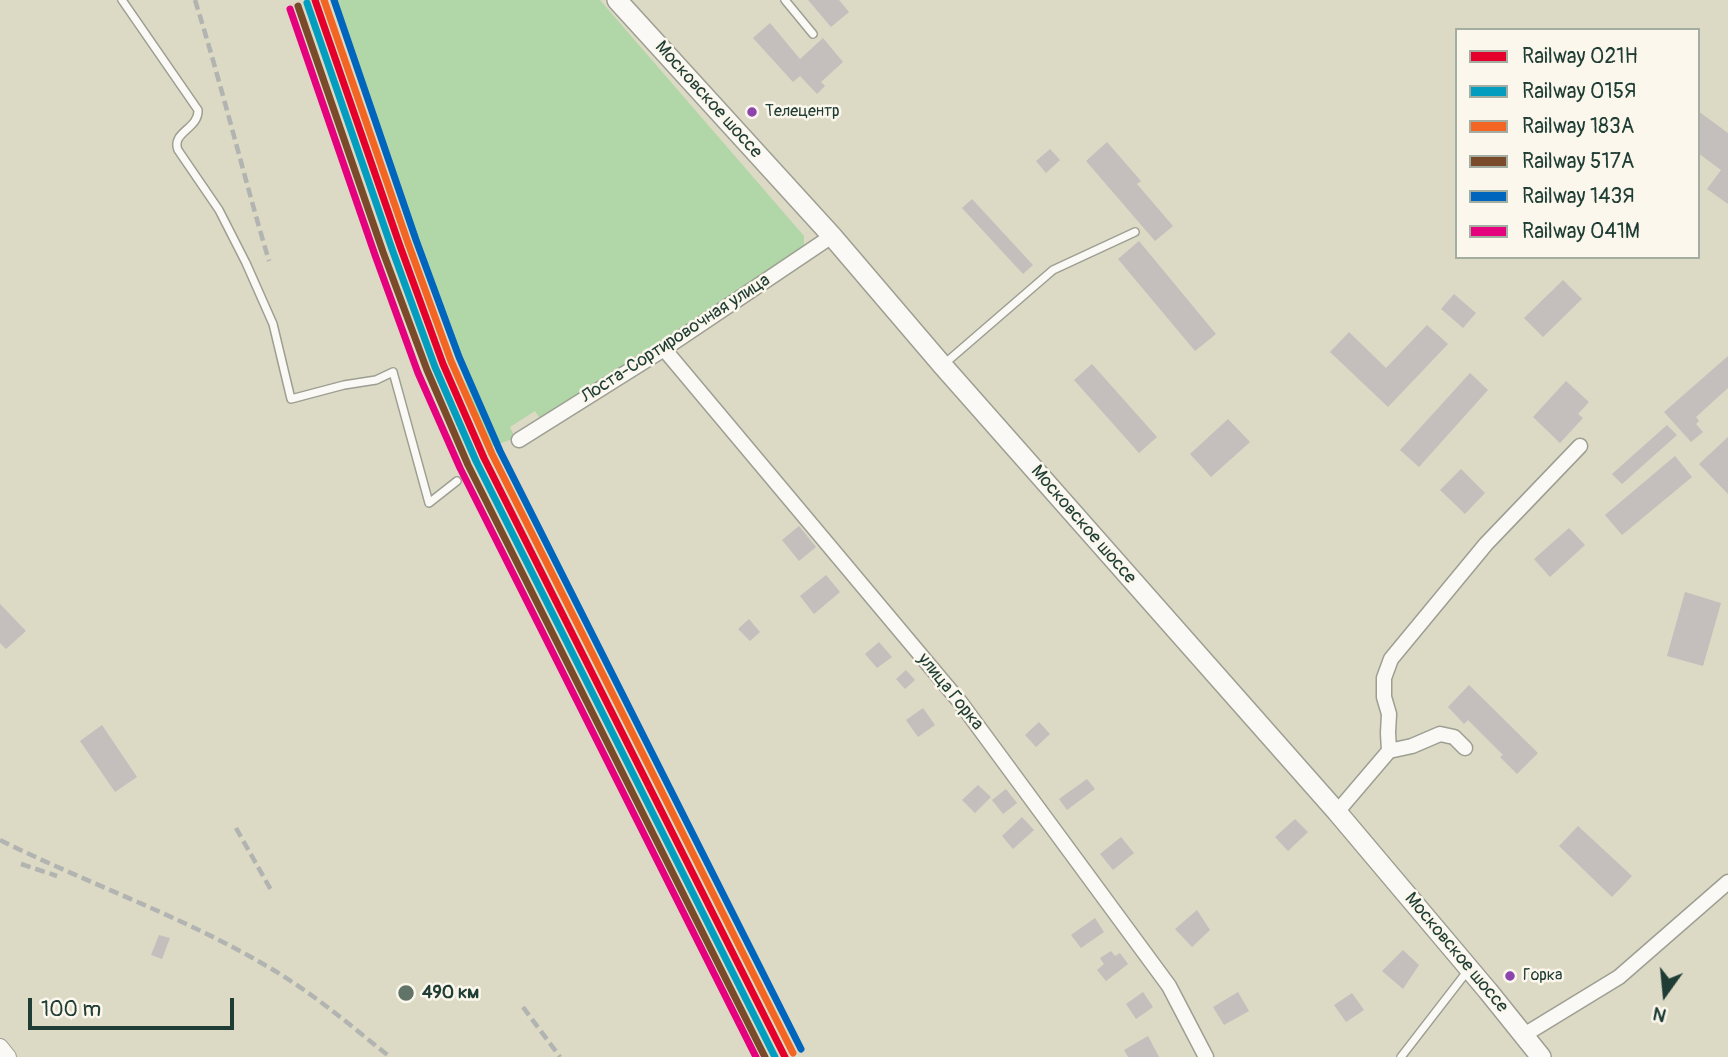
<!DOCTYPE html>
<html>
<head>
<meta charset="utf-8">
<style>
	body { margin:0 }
	#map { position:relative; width:1728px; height:1057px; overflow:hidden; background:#dcd9c5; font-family:Pangolin,sans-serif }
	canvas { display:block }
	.legend { position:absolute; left:1455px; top:28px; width:245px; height:231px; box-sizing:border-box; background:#fbf7ec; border:2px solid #a3ada2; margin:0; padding:9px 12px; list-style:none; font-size:21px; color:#1f3d34 }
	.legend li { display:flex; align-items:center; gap:14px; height:35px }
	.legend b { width:35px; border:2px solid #a3ada2 }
	.north { position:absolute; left:1630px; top:959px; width:70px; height:70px; -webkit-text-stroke:5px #fbf7ec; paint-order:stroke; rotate:195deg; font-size:19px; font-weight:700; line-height:28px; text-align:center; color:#1f3d34 }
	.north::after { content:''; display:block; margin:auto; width:24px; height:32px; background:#1f3d34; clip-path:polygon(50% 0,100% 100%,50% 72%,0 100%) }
	.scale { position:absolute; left:28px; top:998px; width:206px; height:32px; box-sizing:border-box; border:4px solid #1f3d34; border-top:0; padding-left:9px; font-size:21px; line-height:24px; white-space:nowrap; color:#1f3d34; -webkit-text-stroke:5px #fbf7ec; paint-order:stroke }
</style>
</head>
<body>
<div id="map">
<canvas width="1728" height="1057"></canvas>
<ul class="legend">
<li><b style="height:9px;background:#e4002b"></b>Railway 021Н</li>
<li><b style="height:9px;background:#039ebf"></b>Railway 015Я</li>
<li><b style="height:9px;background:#f26522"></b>Railway 183А</li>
<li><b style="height:9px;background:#7a4b2a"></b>Railway 517А</li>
<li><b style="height:9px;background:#0065bd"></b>Railway 143Я</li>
<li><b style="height:9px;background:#e5007d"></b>Railway 041М</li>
</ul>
<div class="north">N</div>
<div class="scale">100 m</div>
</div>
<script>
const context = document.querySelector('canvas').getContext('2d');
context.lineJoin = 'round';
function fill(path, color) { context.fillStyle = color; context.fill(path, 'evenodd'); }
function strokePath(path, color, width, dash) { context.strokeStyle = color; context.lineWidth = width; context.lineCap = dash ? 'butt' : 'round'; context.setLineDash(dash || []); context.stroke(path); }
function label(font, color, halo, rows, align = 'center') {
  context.font = font + ' Pangolin,sans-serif'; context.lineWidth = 5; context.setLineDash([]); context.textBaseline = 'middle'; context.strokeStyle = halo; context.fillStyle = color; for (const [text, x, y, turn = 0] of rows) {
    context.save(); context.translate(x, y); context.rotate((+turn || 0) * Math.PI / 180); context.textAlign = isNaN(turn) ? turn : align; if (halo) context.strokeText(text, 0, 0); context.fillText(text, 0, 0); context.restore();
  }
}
fill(new Path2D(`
	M334 0H600L804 236V248L542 421 535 411 510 427 515 438 488 448Z`), '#b1d6a7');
fill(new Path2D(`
	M808 0H839L849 12 831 27Z
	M770 23 800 59 823 38 843 62 821 82 825 86 817 94 800 76 793 82 753 38Z
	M1698 111 1728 133V204L1707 189 1721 170 1698 153Z
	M1107 142 1141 181 1137 184 1173 226 1155 241 1086 161Z
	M1050 149 1060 160 1046 173 1036 161Z
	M972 199 1033 265 1023 274 962 208Z
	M1139 241 1216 334 1195 351 1118 259Z
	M1563 280 1582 299 1543 337 1524 318Z
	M1454 294 1476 313 1463 328 1441 309Z
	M1427 325 1448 344 1388 407 1330 352 1349 332 1386 368Z
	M1728 356V388L1696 417 1699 421 1696 424 1703 432 1691 442 1664 412Z
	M1092 364 1157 437 1139 453 1074 380Z
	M1470 373 1488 390 1419 467 1400 450Z
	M1566 381 1589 402 1578 414 1583 418 1560 443 1533 417Z
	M1228 419 1250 442 1211 477 1190 454Z
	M1667 425 1677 435 1622 484 1612 474Z
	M1728 437V494L1699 464Z
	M1675 456 1692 477 1622 535 1605 515Z
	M1461 469 1485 493 1465 514 1440 490Z
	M799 526 816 547 799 561 782 540Z
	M1569 528 1585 545 1550 577 1534 559Z
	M826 575 840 592 814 614 800 596Z
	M1685 592 1721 603 1703 666 1667 656Z
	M0 604 26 631 6 649 0 643Z
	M749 619 760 632 750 641 738 629Z
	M879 642 892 657 877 668 865 654Z
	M906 670 915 680 905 689 896 679Z
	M1469 685 1538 753 1517 774 1500 757 1503 755 1468 720 1464 724 1448 707Z
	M923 708 935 725 918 737 906 720Z
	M1039 722 1050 734 1036 747 1025 735Z
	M102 725 137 777 115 792 80 741Z
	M1087 779 1095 789 1067 810 1059 799Z
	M978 785 991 797 975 813 962 800Z
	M1006 789 1017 803 1003 814 992 800Z
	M1022 817 1034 830 1013 849 1002 836Z
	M1295 819 1308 832 1288 851 1275 837Z
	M1578 826 1632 876 1612 897 1559 846Z
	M1121 837 1134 853 1113 870 1100 854Z
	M1197 910 1210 930 1192 947 1175 929Z
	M1095 918 1104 932 1081 948 1071 935Z
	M159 935 170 938 162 959 151 955Z
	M1403 950 1419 965 1403 989 1382 971Z
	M1111 951 1115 956 1120 953 1128 964 1106 981 1097 970 1104 964 1100 958Z
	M1143 992 1153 1007 1136 1019 1126 1004Z
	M1238 992 1249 1011 1224 1025 1213 1007Z
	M1352 993 1364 1010 1346 1022 1334 1005Z
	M1148 1036 1159 1057H1128L1124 1050Z`), '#c4bebd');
const service = new Path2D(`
	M122 0 198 110C199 129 171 132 178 150L219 210 246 263 273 324 291 399 344 385 376 380 393 372 429 503 457 481
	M785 0 813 34
	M943 365 1053 270 1135 232
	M1401 1057 1469 969`);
const minor = new Path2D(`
	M664 349 960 702 1169 986 1206 1057
	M519 440 664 349 832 236
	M1389 751 1412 746 1440 734 1454 737 1465 748
	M1337 812 1389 751 1388 733 1389 714 1384 697V678L1391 659 1486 544 1580 446
	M1524 1035 1619 977 1728 882`);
const tertiary = new Path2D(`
	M0 1047 8 1057`);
const secondary = new Path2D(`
	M617 0 832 236 943 366 1337 812 1488 991 1541 1057`);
strokePath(service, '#9d9f92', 10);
strokePath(minor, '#9d9f92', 17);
strokePath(tertiary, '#9d9f92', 18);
strokePath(secondary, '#9d9f92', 22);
strokePath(service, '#faf9f6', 7);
strokePath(minor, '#faf9f6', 14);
strokePath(tertiary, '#faf9f6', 16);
strokePath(secondary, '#faf9f6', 19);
strokePath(new Path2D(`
	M195 0C222 86 243 174 269 261
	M236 828 271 890
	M0 840C88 884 185 917 270 968 313 993 351 1026 390 1057
	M21 864 57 876
	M523 1007 560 1057`), '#b1b4b0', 4.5, [10, 5]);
strokePath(new Path2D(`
	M315 0 400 246 443 364 484 458 785 1057`), '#e4002b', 7);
strokePath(new Path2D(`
	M307 3 392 249 435 367 476 461 775 1057`), '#039ebf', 7);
strokePath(new Path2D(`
	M324 0 408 243 451 361 492 454 793 1053`), '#f26522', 7);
strokePath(new Path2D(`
	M298 6 383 252 427 370 468 465 765 1057`), '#7a4b2a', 7);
strokePath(new Path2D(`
	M334 0 416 240 459 357 500 451 801 1049`), '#0065bd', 7);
strokePath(new Path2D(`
	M290 9 375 255 418 373 460 468 756 1057`), '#e5007d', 7);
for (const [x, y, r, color] of [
	[752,112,6,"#8e44ad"],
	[1510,976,6,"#8e44ad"],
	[406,993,9,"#617467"]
]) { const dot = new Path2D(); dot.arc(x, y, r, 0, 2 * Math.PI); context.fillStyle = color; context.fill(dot); strokePath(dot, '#fbf7ec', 2.5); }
label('16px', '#1f3d34', '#fbf7ec', [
	["Телецентр",765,112],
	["Горка",1523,976]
], 'left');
label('18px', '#1f3d34', '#fbf7ec', [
	["Московское шоссе",708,100,48],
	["Лоста-Сортировочная улица",676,339,-33],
	["Московское шоссе",1083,525,49],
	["улица Горка",950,692,51],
	["Московское шоссе",1456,953,50]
]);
label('bold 18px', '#1f3d34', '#fbf7ec', [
	["490 км",422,993]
], 'left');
</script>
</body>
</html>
